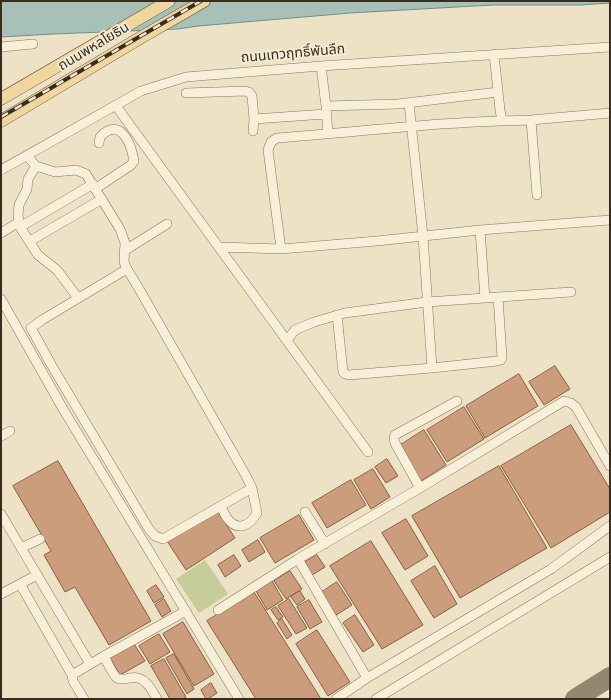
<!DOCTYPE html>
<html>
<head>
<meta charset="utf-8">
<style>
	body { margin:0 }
	#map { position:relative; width:611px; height:700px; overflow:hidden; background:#ede2c6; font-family:"Source Serif 4",serif }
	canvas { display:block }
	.frame { position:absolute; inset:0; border:2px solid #392c1f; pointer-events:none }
</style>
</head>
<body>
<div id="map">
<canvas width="611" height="700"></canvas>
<div class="frame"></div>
</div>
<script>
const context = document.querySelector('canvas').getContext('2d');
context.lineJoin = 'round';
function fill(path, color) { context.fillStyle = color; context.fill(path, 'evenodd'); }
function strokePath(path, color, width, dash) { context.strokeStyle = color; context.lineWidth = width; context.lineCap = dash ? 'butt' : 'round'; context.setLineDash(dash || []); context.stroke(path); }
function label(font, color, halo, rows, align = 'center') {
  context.font = font + ' "Source Serif 4","Noto Sans Thai",serif'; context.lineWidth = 3.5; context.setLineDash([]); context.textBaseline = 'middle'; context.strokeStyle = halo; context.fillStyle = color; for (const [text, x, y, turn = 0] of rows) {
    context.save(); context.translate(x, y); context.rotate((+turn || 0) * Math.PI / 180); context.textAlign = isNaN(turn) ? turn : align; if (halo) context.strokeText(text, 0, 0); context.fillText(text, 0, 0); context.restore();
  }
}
fill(new Path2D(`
	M205 560 228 594 199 613 176 579Z`), '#c6cc9a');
const water = new Path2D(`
	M1 1H610V3L580 5H493L350 13 198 26 178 29 53 34 1 37Z`);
fill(water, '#a7c1b9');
strokePath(water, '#6e8f87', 1);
strokePath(new Path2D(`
	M575 699 610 677`), '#938772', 20);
const building = new Path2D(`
	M555 366 570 389 544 405 529 382Z
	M519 374 538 406 485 438 466 406Z
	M464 407 484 439 447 462 427 430Z
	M571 425 610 489V512L551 548 501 466Z
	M424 430 446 465 421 481 399 446Z
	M387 459 398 476 386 483 375 467Z
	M58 461 151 621 109 645 75 587 65 592 44 555 51 551 13 486Z
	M499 466 547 548 460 598 412 516Z
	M373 469 390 497 371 509 354 480Z
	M351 480 366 505 327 528 312 503Z
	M216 509 235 538 186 570 167 541Z
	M299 515 314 540 275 563 260 538Z
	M406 519 428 556 405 570 382 533Z
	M258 540 265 552 249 562 242 550Z
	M371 541 423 625 382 649 330 566Z
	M234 555 241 566 225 577 218 565Z
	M317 555 325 567 312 575 305 562Z
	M435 566 457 604 434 618 411 581Z
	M290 571 302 589 286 599 274 581Z
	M272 581 283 600 267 610 256 591Z
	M337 582 352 605 333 617 319 594Z
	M156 585 164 597 154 603 147 591Z
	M300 591 305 599 297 605 291 597Z
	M254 592 321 699H256L207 621Z
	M164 599 171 611 162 617 155 605Z
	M289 599 307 628 296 634 278 606Z
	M309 600 322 622 310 629 297 607Z
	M276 607 283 617 278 620 271 610Z
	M355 615 374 645 363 652 343 623Z
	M282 619 292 635 287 639 277 623Z
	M183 622 214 674 194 686 163 634Z
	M317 630 350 682 328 696 296 644Z
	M159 634 170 652 150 664 139 646Z
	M134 644 145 661 120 675 110 658Z
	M174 654 194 689 187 694 166 658Z
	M164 659 186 697 183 699H170L151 666Z
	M211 683 217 693 208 699H206L201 690Z`);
fill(building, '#cb9d7c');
strokePath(building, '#875d42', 1);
const minor = new Path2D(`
	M1 47 33 44
	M321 66 326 106
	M186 93 245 91 249 92 252 96 254 119 326 114
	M409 103 423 236 432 368
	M116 106 368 452
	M531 120 537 195
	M502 121 531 120 610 113
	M253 131 254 119
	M328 134 326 106 398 104 498 92
	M27 156 36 166 55 172 76 170 86 174 120 229 125 243 124 262 127 269 138 287 245 474 252 488 163 539 155 536 149 529 52 366 31 328 42 320 127 269
	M36 166 28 179 27 189 19 205 18 216 20 227 38 255 57 270 78 298
	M1 170 141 91 186 77 321 66 610 47
	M95 189 131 165 134 161C131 143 120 116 100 137L99 143
	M20 227 93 184
	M480 230 485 298
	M1 233 19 222
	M30 241 102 199
	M220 247 281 249 377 241 480 230 610 220
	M281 249 268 150 271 142 277 138C332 134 386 128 441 124 462 123 482 121 502 121L500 110 494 54
	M124 251 167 224
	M1 299 63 409 239 699
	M337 315 343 372 345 374 349 375 432 368 497 361 501 360 502 357 498 297
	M287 340 295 330 314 322 345 313 427 302 571 292
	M1 436 10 431
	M420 488 396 445C394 441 393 439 395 435L457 401
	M221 506C223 510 224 514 227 518 237 532 250 526 257 513L252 488
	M305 512 325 544
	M1 514 90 664
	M21 548 40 539
	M20 584 72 675 73 681 84 699
	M1 594 37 575
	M218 610 298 559
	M104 656C107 662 112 674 117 678 121 680 126 679 130 678 144 675 151 688 157 699
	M72 675 104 656 186 611
	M367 678 298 559 420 488 564 401 571 403 576 407 610 466
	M336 699 367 678 551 569 610 526
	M376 699 610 557`);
const major = new Path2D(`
	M1 99 169 1
	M1 121 140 38 204 1`);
strokePath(minor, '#88735c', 10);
strokePath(major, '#564230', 13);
strokePath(minor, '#f8efd9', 9);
strokePath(major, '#efd69f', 12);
const rail = new Path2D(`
	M1 117 201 1`);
strokePath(rail, '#392c1f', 4);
strokePath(rail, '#f5ecd5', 2.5, [8]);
label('14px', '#392c1f', '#f5ecd5', [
	["ถนนพหลโยธิน",94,47,-31],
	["ถนนเทวฤทธิ์พันลึก",293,54,-5]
]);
</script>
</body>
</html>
